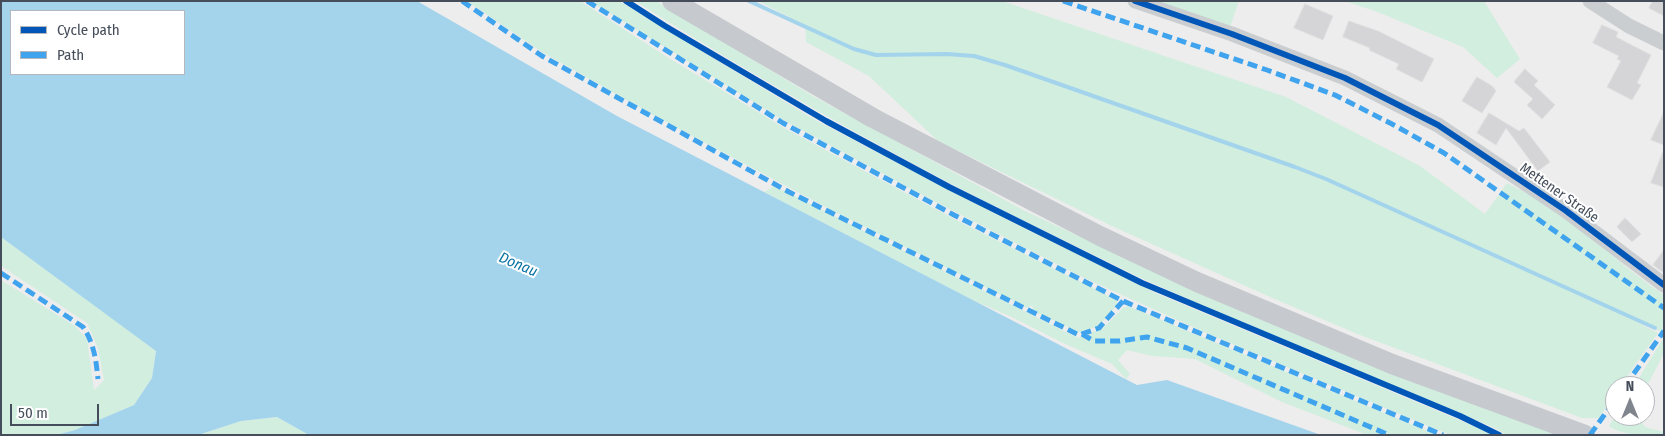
<!DOCTYPE html>
<html>
<head>
<meta charset="utf-8">
<style>
	body { margin:0 }
	#map { position:relative; width:1665px; height:436px; overflow:hidden; background:#eeeded; font-family:"Fira Sans Condensed",sans-serif }
	canvas { display:block }
	.frame { position:absolute; inset:0; border:2px solid #444d59; pointer-events:none }
	.legend { position:absolute; left:10px; top:10px; width:175px; height:65px; box-sizing:border-box; background:#fff; border:1px solid #b4b8bd; margin:0; padding:6px 9px; list-style:none; font-size:15px; color:#444d59 }
	.legend li { display:flex; align-items:center; gap:10px; height:25px }
	.legend b { width:25px; border:1px solid #b4b8bd }
	.north { position:absolute; left:1605px; top:376px; width:50px; height:50px; box-sizing:border-box; background:#fff; border:1px solid #b4b8bd; border-radius:50%; rotate:0deg; font-size:14px; font-weight:700; line-height:20px; text-align:center; color:#444d59 }
	.north::after { content:''; display:block; margin:auto; width:18px; height:22px; background:#80858d; clip-path:polygon(50% 0,100% 100%,50% 72%,0 100%) }
	.scale { position:absolute; left:10px; top:404px; width:89px; height:22px; box-sizing:border-box; border:2px solid #444d59; border-top:0; padding-left:6px; font-size:15px; line-height:18px; white-space:nowrap; color:#444d59; -webkit-text-stroke:4px #fff; paint-order:stroke }
</style>
</head>
<body>
<div id="map">
<canvas width="1665" height="436"></canvas>
<div class="frame"></div>
<ul class="legend">
<li><b style="height:6px;background:#0057b8"></b>Cycle path</li>
<li><b style="height:6px;background:#3fa4ed"></b>Path</li>
</ul>
<div class="north">N</div>
<div class="scale">50 m</div>
</div>
<script>
const context = document.querySelector('canvas').getContext('2d');
context.lineJoin = 'round';
function fill(path, color) { context.fillStyle = color; context.fill(path, 'evenodd'); }
function strokePath(path, color, width, dash) { context.strokeStyle = color; context.lineWidth = width; context.lineCap = dash ? 'butt' : 'round'; context.setLineDash(dash || []); context.stroke(path); }
function label(font, color, halo, rows, align = 'center') {
  context.font = font + ' "Fira Sans Condensed",sans-serif'; context.lineWidth = 4; context.setLineDash([]); context.textBaseline = 'middle'; context.strokeStyle = halo; context.fillStyle = color; for (const [text, x, y, turn = 0] of rows) {
    context.save(); context.translate(x, y); context.rotate((+turn || 0) * Math.PI / 180); context.textAlign = isNaN(turn) ? turn : align; if (halo) context.strokeText(text, 0, 0); context.fillText(text, 0, 0); context.restore();
  }
}
fill(new Path2D(`
	M467 1H580L667 57 786 129 956 220 1117 300V305L1099 326 1079 332 1033 311V307L1031 306 1027 308 835 212 653 115 542 52Z
	M590 1H619L817 121 988 210 1158 294 1495 435H1450L1213 336 1080 276 930 199 778 117Z
	M635 1H656L813 96 1025 211 1171 279 1563 435H1506L1495 428 1224 315 1141 278 998 208V206H994C871 143 752 75 635 1Z
	M758 1H1002L1286 97 1420 166 1485 214 1507 183C1522 191 1540 199 1554 209 1592 236 1625 269 1664 295V333L1602 304 1658 333 1620 386H1615V393L1599 418H1582L1360 335 1277 300 1114 227 938 141 869 76 806 42 805 25Z
	M1150 1H1239L1230 27Z
	M1344 1H1484L1520 59 1497 78 1463 47 1375 11Z
	M774 186 1078 338 1103 328 1123 308 1128 306 1437 435H1367L1282 402 1195 359 1152 356 1127 350 1118 360 1130 374 1126 379 1112 364 1063 343 1014 318 970 299 764 192Z
	M1 237 156 350 152 378 134 405 75 430 56 435H1V280L75 326 87 339 94 390 104 380 98 348 87 323 1 266Z
	M1664 337V353L1645 390V386H1634Z
	M1615 416H1637L1645 427 1664 432V435C1647 435 1621 436 1609 426Z
	M277 417 309 435H198L241 421Z`), '#d1eedf');
fill(new Path2D(`
	M1 1H417L617 116 1137 385 1167 380 1321 435H309L277 417 241 421 198 435H56L75 430 134 405 152 378 156 351 1 237ZM11 11H184V74H11Z`), '#a4d4ec');
strokePath(new Path2D(`
	M749 1 854 49 876 55 947 54 974 56 1005 65 1295 167 1326 179 1655 328`), '#a4d4ec', 4);
const building = new Path2D(`
	M1653 1H1664V16L1649 8Z
	M1305 4 1333 16 1323 40 1294 28Z
	M1349 21 1378 31 1434 59 1422 82 1396 69 1399 64 1369 50 1370 48 1343 37Z
	M1602 25 1618 32 1616 37 1651 55 1637 83 1641 85 1632 100 1607 87 1621 61 1617 59 1619 56 1593 43Z
	M1525 69 1538 81 1534 85 1555 105 1542 119 1527 105 1533 99 1514 82Z
	M1477 77 1492 86 1496 91 1482 113 1462 101Z
	M1664 112V145L1651 140Z
	M1489 113 1519 131 1524 128 1550 162 1538 171 1506 128 1496 145 1477 133Z
	M1663 152H1664V187L1651 183Z
	M1625 218 1641 234 1632 242 1617 227Z
	M1664 250V273L1653 265Z`);
fill(building, '#d5d5d7');
strokePath(building, '#dfdfe0', 1);
strokePath(new Path2D(`
	M1135 1 1232 34 1345 78 1438 125 1565 210 1664 285
	M1590 1 1629 26 1664 43`), '#cbced1', 15);
strokePath(new Path2D(`
	M672 1 873 118 1100 236 1197 282 1392 364 1585 435`), '#c6c9ce', 20);
strokePath(new Path2D(`
	M462 1 542 56 789 192 1079 335 1099 328 1123 301
	M587 1 783 123 954 215 1056 267 1123 301 1443 435
	M1063 1 1267 70 1335 95 1392 124 1444 153 1664 308
	M1 273 83 327C94 343 96 360 98 379
	M1082 334 1094 341H1120L1147 337 1187 348 1389 435
	M1625 386 1664 331
	M1590 435 1615 400`), '#3fa4ed', 5, [10, 5]);
strokePath(new Path2D(`
	M626 1 665 26 826 121 949 187 1142 283 1460 416 1499 435
	M1135 1 1232 34 1345 78 1438 125 1565 210 1664 285`), '#0057b8', 6);
label('14px', '#444d59', '#fff', [
	["Mettener Straße",1559,193,35]
]);
label('italic 15px', '#0b73a6', '#fff', [
	["Donau",518,265,23]
]);
</script>
</body>
</html>
